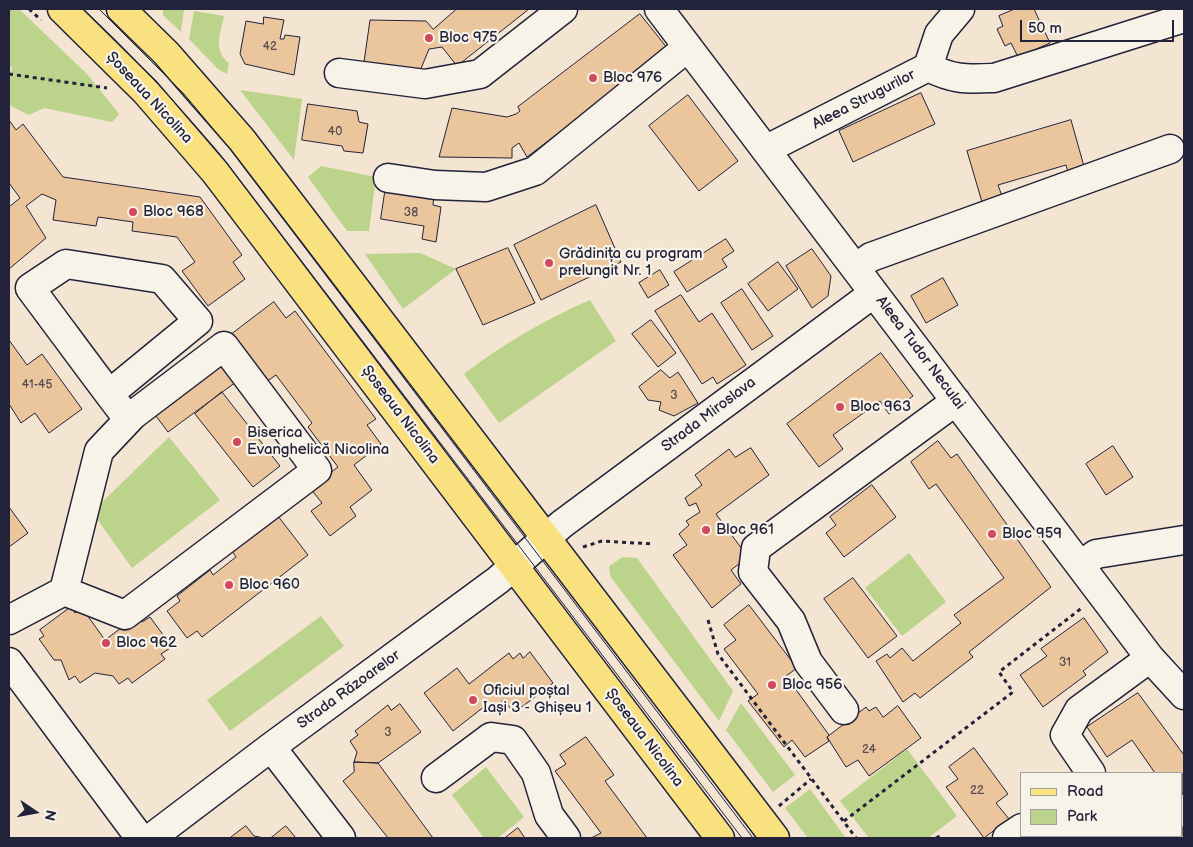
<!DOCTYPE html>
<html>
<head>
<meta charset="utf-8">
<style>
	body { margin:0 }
	#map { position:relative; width:1193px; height:847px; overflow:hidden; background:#f3e5d1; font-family:"Balsamiq Sans",sans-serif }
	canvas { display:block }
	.frame { position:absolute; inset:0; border:10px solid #22223b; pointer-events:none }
	.legend { position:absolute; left:1020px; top:772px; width:162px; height:65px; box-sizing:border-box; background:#f7f3e8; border:1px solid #a29fa3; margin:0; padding:6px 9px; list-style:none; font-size:15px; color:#22223b }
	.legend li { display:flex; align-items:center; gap:10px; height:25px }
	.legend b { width:25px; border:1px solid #a29fa3 }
	.north { position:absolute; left:10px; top:787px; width:50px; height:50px; -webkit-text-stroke:4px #f7f3e8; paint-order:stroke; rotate:102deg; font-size:14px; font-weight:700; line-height:20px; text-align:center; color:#22223b }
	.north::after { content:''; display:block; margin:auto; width:18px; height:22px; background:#22223b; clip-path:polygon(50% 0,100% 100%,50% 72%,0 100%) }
	.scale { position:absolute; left:1020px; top:20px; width:154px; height:22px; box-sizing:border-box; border:2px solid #22223b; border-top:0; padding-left:6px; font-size:15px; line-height:18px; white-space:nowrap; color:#22223b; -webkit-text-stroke:4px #f7f3e8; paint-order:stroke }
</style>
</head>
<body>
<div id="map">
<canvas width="1193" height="847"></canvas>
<div class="frame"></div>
<ul class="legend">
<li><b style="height:6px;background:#fae180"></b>Road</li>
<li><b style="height:14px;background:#bbd38a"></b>Park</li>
</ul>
<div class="north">N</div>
<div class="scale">50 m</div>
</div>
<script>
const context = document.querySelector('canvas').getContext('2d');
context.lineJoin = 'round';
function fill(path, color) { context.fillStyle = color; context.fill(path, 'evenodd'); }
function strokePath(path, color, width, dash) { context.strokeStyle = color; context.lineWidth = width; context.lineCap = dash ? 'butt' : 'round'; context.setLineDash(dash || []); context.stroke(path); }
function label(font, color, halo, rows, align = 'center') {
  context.font = font + ' "Balsamiq Sans",sans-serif'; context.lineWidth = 4.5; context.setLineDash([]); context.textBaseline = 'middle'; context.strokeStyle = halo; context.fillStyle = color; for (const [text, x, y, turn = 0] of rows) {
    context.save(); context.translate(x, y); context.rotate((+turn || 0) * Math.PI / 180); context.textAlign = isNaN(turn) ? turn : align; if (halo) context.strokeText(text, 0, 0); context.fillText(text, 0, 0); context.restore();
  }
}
fill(new Path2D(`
	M9 9H19L87 74 119 114 112 122 44 108 29 115 9 105V84L12 67H9Z
	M163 9H184L181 32 163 15Z
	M194 11 224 16C220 34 213 51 229 63L227 74 218 69 189 39Z
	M240 90 302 99 294 160Z
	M321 166 376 177 369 231H347L308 177Z
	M420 253 456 269 403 309 365 254Z
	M590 300 616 341 499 423 464 374C503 344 544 320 590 300Z
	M169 437 220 500 132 568 92 512Z
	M909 553 946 602 902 636 865 588Z
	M623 557 637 558 733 691 719 721 610 576 609 566Z
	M321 616 344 646 230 731 207 700Z
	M741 703 795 775 773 792 726 730Z
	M907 749 957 816 928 838H869L840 801Z
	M486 767 524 817 498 838H484L452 795Z
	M810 789 846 838H808L785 808Z
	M1027 836H1115L1117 838H1029Z`), '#bbd38a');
const building = new Path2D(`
	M457 9H529L457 66 442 47 429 49 418 76 364 62 370 20 426 21 433 29Z
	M1015 9H1034L1050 43 1018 57 1011 43 1005 46 997 29 1003 26 999 16Z
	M640 14 668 49 527 157 519 143 512 148V158L439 157 452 108 507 117 516 114 520 111 518 107Z
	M264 17 284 20 280 39H284L285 35 300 37 294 75 245 64 240 54 246 21 263 24Z
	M921 93 935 124 853 162 839 131Z
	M688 95 738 161 699 191 649 126Z
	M308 104 357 111 359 122 368 124 363 153 344 151 342 146 302 140Z
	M9 120 16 130 23 124 63 177 200 197 242 255 233 262 245 279 208 306 182 271 195 262 177 237 132 231 133 222 98 217 96 226 53 220 56 200 42 194 26 206 46 238 9 269V207L20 198 9 183Z
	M1071 120 1085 170 1069 175 1066 165 998 185 1002 196 982 202 967 151Z
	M386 186 434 194 433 205 441 207 436 242 422 239 424 226 381 219Z
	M596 205 621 262 541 300 514 245Z
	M726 239 734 251 722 259 727 267 687 292 674 272Z
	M508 248 535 303 483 325 456 269Z
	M812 249 831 276 828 296 812 308 786 266Z
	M778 262 798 289 768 311 748 284Z
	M660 270 669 285 648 298 639 283Z
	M943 278 958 305 926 323 911 296Z
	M742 289 773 336 752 350 721 303Z
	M681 295 699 322 712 313 746 365 717 384 713 377 702 384 655 311Z
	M274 302 286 318 295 311 376 419 367 425 381 444 354 465 372 490 350 507 356 516 330 536 311 511 322 503 310 488 338 467 308 427 312 423 276 375 263 384 228 337Z
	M651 320 676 353 658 367 632 334Z
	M9 340 27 365 42 354 82 409 49 433 35 413 21 423 9 404Z
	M881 353 913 396 889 414 880 401 833 435 843 449 819 467 787 424Z
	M218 357 236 382 168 432 150 408Z
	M661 370 670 378 678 372 698 403 674 416 659 410 661 402 648 400 639 387Z
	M222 392 280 466 253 487 195 414Z
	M938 441 951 458 957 454 1051 587 969 652 973 657 920 698 915 693 903 702 876 661 887 654 890 658 902 648 913 661 961 623 954 615 1004 578 936 484 929 489 911 462Z
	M1113 446 1133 477 1106 495 1086 464Z
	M751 448 769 475 716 514 748 557 731 570 741 584 712 608 673 555 687 545 679 534 689 525 686 521 700 512 696 503 689 506 685 498 702 485 695 475 729 449 735 457Z
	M872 485 896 517 844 557 826 533 836 525 830 517Z
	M9 507 28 533 9 547Z
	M278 516 308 555 202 637 197 631 187 638 167 611 180 601 177 596 210 570 213 575 236 557 232 551Z
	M853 578 897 636 868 658 824 599Z
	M749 605 797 668 786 676 829 735 827 737 829 741 805 757 792 740 784 747 748 701 758 694 724 649 736 640 724 625Z
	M71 607 75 613 82 608 105 640 137 616 142 622 150 617 172 647 161 654 165 659 132 683 128 678 119 684 113 676 95 673 80 683 75 676 69 680 61 660H54L39 639 44 636 40 630Z
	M1084 618 1108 652 1083 671 1086 675 1043 707 1020 675 1047 656 1041 649Z
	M530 652 553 683 514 713 504 700 489 711 485 706 453 731 424 693 457 668 469 684 509 653 513 659 520 653 523 658Z
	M1138 693 1184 755V796L1182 793V773H1155L1132 740 1107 757 1087 727Z
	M400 704 421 732 378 763 354 762 357 752 350 741 358 735 355 731 388 705 391 710Z
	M898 706 921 738 869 776 858 760 846 767 827 737 866 707 869 711 876 707 883 717Z
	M586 737 614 775 605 781 647 838H591L601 833 555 771 566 764 560 755Z
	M974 748 1008 794 996 803 1009 819 984 838 946 787 958 779 949 767Z
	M354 762 378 763 433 838H388L343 781 354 772Z
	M246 826 254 836 264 838H230Z
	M286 826 296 838H271Z
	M1184 826V838H1168L1171 836H1182V828Z
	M518 828 525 838H505Z`);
fill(building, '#ebc59c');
strokePath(building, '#22223b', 1);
const minor = new Path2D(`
	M659 9 1150 658 1184 695
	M928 67C954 80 966 79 994 78L1184 18
	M339 73 425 84 480 74 563 9
	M767 149 928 67 939 34 960 9
	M388 178 435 185 486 187 535 171 688 47
	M855 268 871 257 1170 149
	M109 394 198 321 162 279 66 264 30 288C63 332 95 376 128 419
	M1081 565 1096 554 1184 540
	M9 620 64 591 125 615 317 470 224 346 133 415 99 451 64 591
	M9 662 140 838
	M844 710 808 662 791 621 753 572 756 548 956 401
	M271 747 341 838
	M1091 773 1065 735 1079 710 1150 658
	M436 778 491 737 513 740 536 773 549 815 566 838
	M151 838 271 747 498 580 562 524 874 293
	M1007 838 1022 828`);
const major = new Path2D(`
	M62 9 146 92 215 172 720 838
	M121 9 166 53 242 140 775 838`);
strokePath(minor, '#22223b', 31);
strokePath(major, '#22223b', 31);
strokePath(new Path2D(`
	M29 9 41 20
	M9 74 107 88
	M583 547 602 541 653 544
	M708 620 718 654 856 838
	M779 806 811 779
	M844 821 1013 692 999 672 1083 607
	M936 838 940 836 942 838`), '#22223b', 3, [4, 4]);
strokePath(minor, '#f7f3e8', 28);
strokePath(major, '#fae180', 28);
strokePath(new Path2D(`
	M83 9C132 54 176 103 219 153L742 838
	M99 9 184 94 230 149 753 838`), '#22223b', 1);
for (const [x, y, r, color] of [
	[429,38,5,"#d1495b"],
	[593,78,5,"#d1495b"],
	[133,212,5,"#d1495b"],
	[549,263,5,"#d1495b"],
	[840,407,5,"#d1495b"],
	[237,442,5,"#d1495b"],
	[706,530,5,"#d1495b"],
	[992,534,5,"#d1495b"],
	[229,585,5,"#d1495b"],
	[106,643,5,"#d1495b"],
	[772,685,5,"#d1495b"],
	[473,700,5,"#d1495b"]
]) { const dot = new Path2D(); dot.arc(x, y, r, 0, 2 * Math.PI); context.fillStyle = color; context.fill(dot); strokePath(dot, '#f7f3e8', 2); }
label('12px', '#544b53', null, [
	["42",270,47],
	["40",335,132],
	["38",411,213],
	["41-45",37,385],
	["3",674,396],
	["31",1065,663],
	["3",388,733],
	["24",869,750],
	["22",977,791]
]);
label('15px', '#22223b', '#f7f3e8', [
	["Bloc 975",439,38],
	["Bloc 976",603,78],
	["Bloc 968",143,212],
	["Grădinița cu program",559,254],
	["prelungit Nr. 1",559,271],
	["Bloc 963",850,407],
	["Biserica",247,433],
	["Evanghelică Nicolina",247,450],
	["Bloc 961",716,530],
	["Bloc 959",1002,534],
	["Bloc 960",239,585],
	["Bloc 962",116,643],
	["Bloc 956",782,685],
	["Oficiul poștal",483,691],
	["Iași 3 - Ghișeu 1",483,708]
], 'left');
label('15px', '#22223b', '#f7f3e8', [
	["Șoseaua Nicolina",149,98,47],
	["Aleea Strugurilor",864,100,-27],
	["Aleea Tudor Neculai",920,353,53],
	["Șoseaua Nicolina",400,415,53],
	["Strada Miroslava",709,415,-37],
	["Strada Răzoarelor",349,690,-36],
	["Șoseaua Nicolina",644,738,53]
]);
</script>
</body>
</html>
